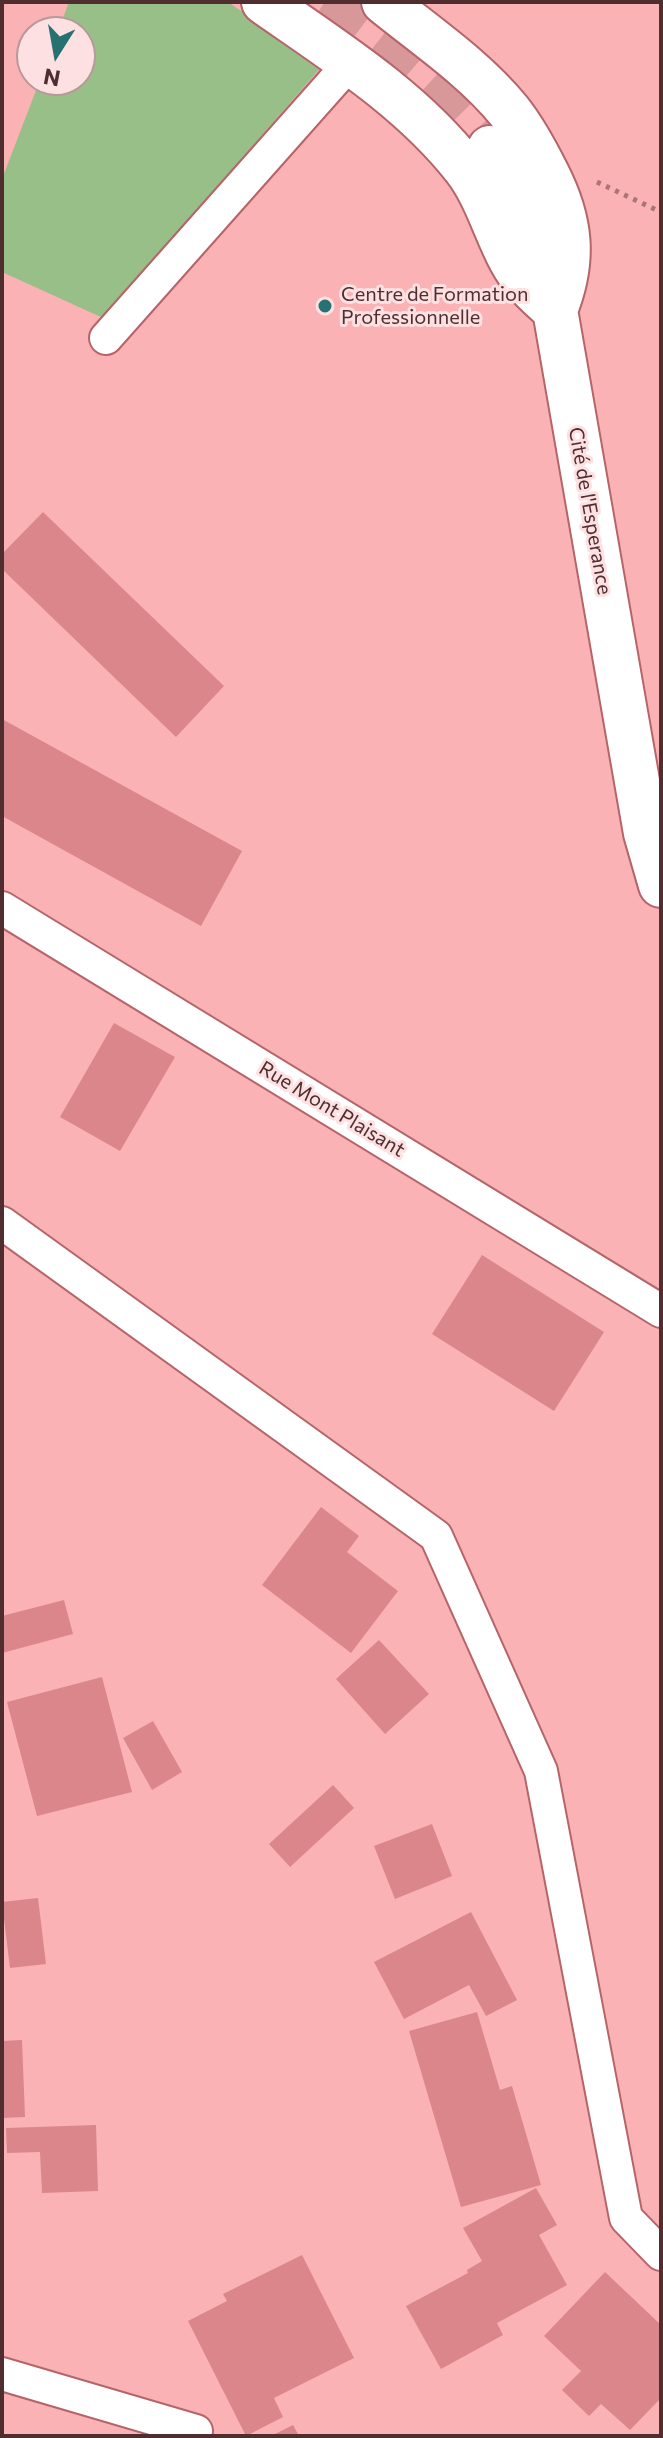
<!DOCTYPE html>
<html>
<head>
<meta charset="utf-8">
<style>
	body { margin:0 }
	#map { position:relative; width:663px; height:2438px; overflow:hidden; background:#fab2b4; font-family:Commissioner,sans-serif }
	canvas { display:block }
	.frame { position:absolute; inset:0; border:4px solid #502d2f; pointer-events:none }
	.north { position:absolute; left:16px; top:16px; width:80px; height:80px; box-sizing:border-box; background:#fde0e1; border:2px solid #b8989a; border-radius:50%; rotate:191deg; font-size:22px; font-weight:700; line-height:32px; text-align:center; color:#502d2f }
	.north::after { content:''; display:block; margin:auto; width:28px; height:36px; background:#267172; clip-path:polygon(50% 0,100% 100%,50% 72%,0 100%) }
</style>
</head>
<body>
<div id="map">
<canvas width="663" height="2438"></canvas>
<div class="frame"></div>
<div class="north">N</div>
</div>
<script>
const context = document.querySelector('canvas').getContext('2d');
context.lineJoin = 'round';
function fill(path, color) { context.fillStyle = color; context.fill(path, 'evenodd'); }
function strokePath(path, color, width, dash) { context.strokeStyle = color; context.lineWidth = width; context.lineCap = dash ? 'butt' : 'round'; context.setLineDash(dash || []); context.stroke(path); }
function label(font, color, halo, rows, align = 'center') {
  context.font = font + ' Commissioner,sans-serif'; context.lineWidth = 6; context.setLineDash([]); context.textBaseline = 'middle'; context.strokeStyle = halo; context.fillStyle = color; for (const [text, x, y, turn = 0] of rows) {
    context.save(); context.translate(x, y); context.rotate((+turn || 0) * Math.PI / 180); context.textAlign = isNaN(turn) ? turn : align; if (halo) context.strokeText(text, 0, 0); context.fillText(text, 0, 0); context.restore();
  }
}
fill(new Path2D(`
	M69 2H228L322 66 103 318 2 272V179L40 80H80V32H58Z`), '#98bf88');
fill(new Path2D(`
	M43 512 224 686 176 737 2 569V554Z
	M2 719 242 851 201 926 2 816Z
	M114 1023 175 1057 120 1151 60 1117Z
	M482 1255 604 1332 554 1411 432 1334Z
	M321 1507 359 1536 347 1552 398 1591 351 1653 262 1585Z
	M64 1600 73 1634 2 1653V1616Z
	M379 1640 429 1694 385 1734 336 1679Z
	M102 1677 132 1792 37 1816 7 1702Z
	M153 1721 182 1772 152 1790 123 1738Z
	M333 1785 354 1808 290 1867 269 1844Z
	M432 1824 452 1876 395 1899 374 1846Z
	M38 1898 46 1964 10 1968 2 1902Z
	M471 1912 517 2000 486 2016 469 1985 404 2019 374 1962Z
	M477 2012 500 2090 512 2086 541 2185 461 2207 409 2031Z
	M22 2040 25 2117 2 2118V2041Z
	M96 2125 98 2191 42 2193 40 2152 7 2153 6 2128Z
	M536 2188 557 2225 539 2235 567 2285 497 2323 503 2335 441 2369 406 2306 468 2273 467 2270 482 2261 463 2228Z
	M302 2255 354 2358 274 2398 283 2417 246 2436 188 2321 227 2301 223 2294Z
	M605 2272 661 2325V2398L630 2430 601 2404 589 2416 562 2390 581 2371 544 2336Z
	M293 2425 299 2436H271Z`), '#db868a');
strokePath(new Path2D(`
	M325 2C386 45 441 90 490 148`), '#d89799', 44, [44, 22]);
const street = new Path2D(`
	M106 338 350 63
	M2 908 661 1311
	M2 1223 436 1536 541 1771 626 2218 661 2254
	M2 2374 196 2431`);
const secondary = new Path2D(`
	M264 2C334 51 411 99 465 168 486 195 495 230 511 260 522 281 538 295 555 310 575 260 571 221 547 174 536 152 525 131 509 111 475 69 426 36 384 2
	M490 148 528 209 538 235 555 310 646 833 661 885`);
strokePath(street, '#b56469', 36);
strokePath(secondary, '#b56469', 48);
strokePath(new Path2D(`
	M597 182 661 212`), '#ab7476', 5, [4, 6]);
strokePath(street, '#fff', 32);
strokePath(secondary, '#fff', 44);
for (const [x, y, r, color] of [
	[325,306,8,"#267172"]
]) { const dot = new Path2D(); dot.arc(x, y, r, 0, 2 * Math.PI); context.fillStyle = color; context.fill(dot); strokePath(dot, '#fde0e1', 3); }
label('20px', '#502d2f', '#fde0e1', [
	["Centre de Formation",341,294],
	["Professionnelle",341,317]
], 'left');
label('20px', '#502d2f', '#fde0e1', [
	["Cité de l'Esperance",590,511,80],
	["Rue Mont Plaisant",332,1109,31]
]);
</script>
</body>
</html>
